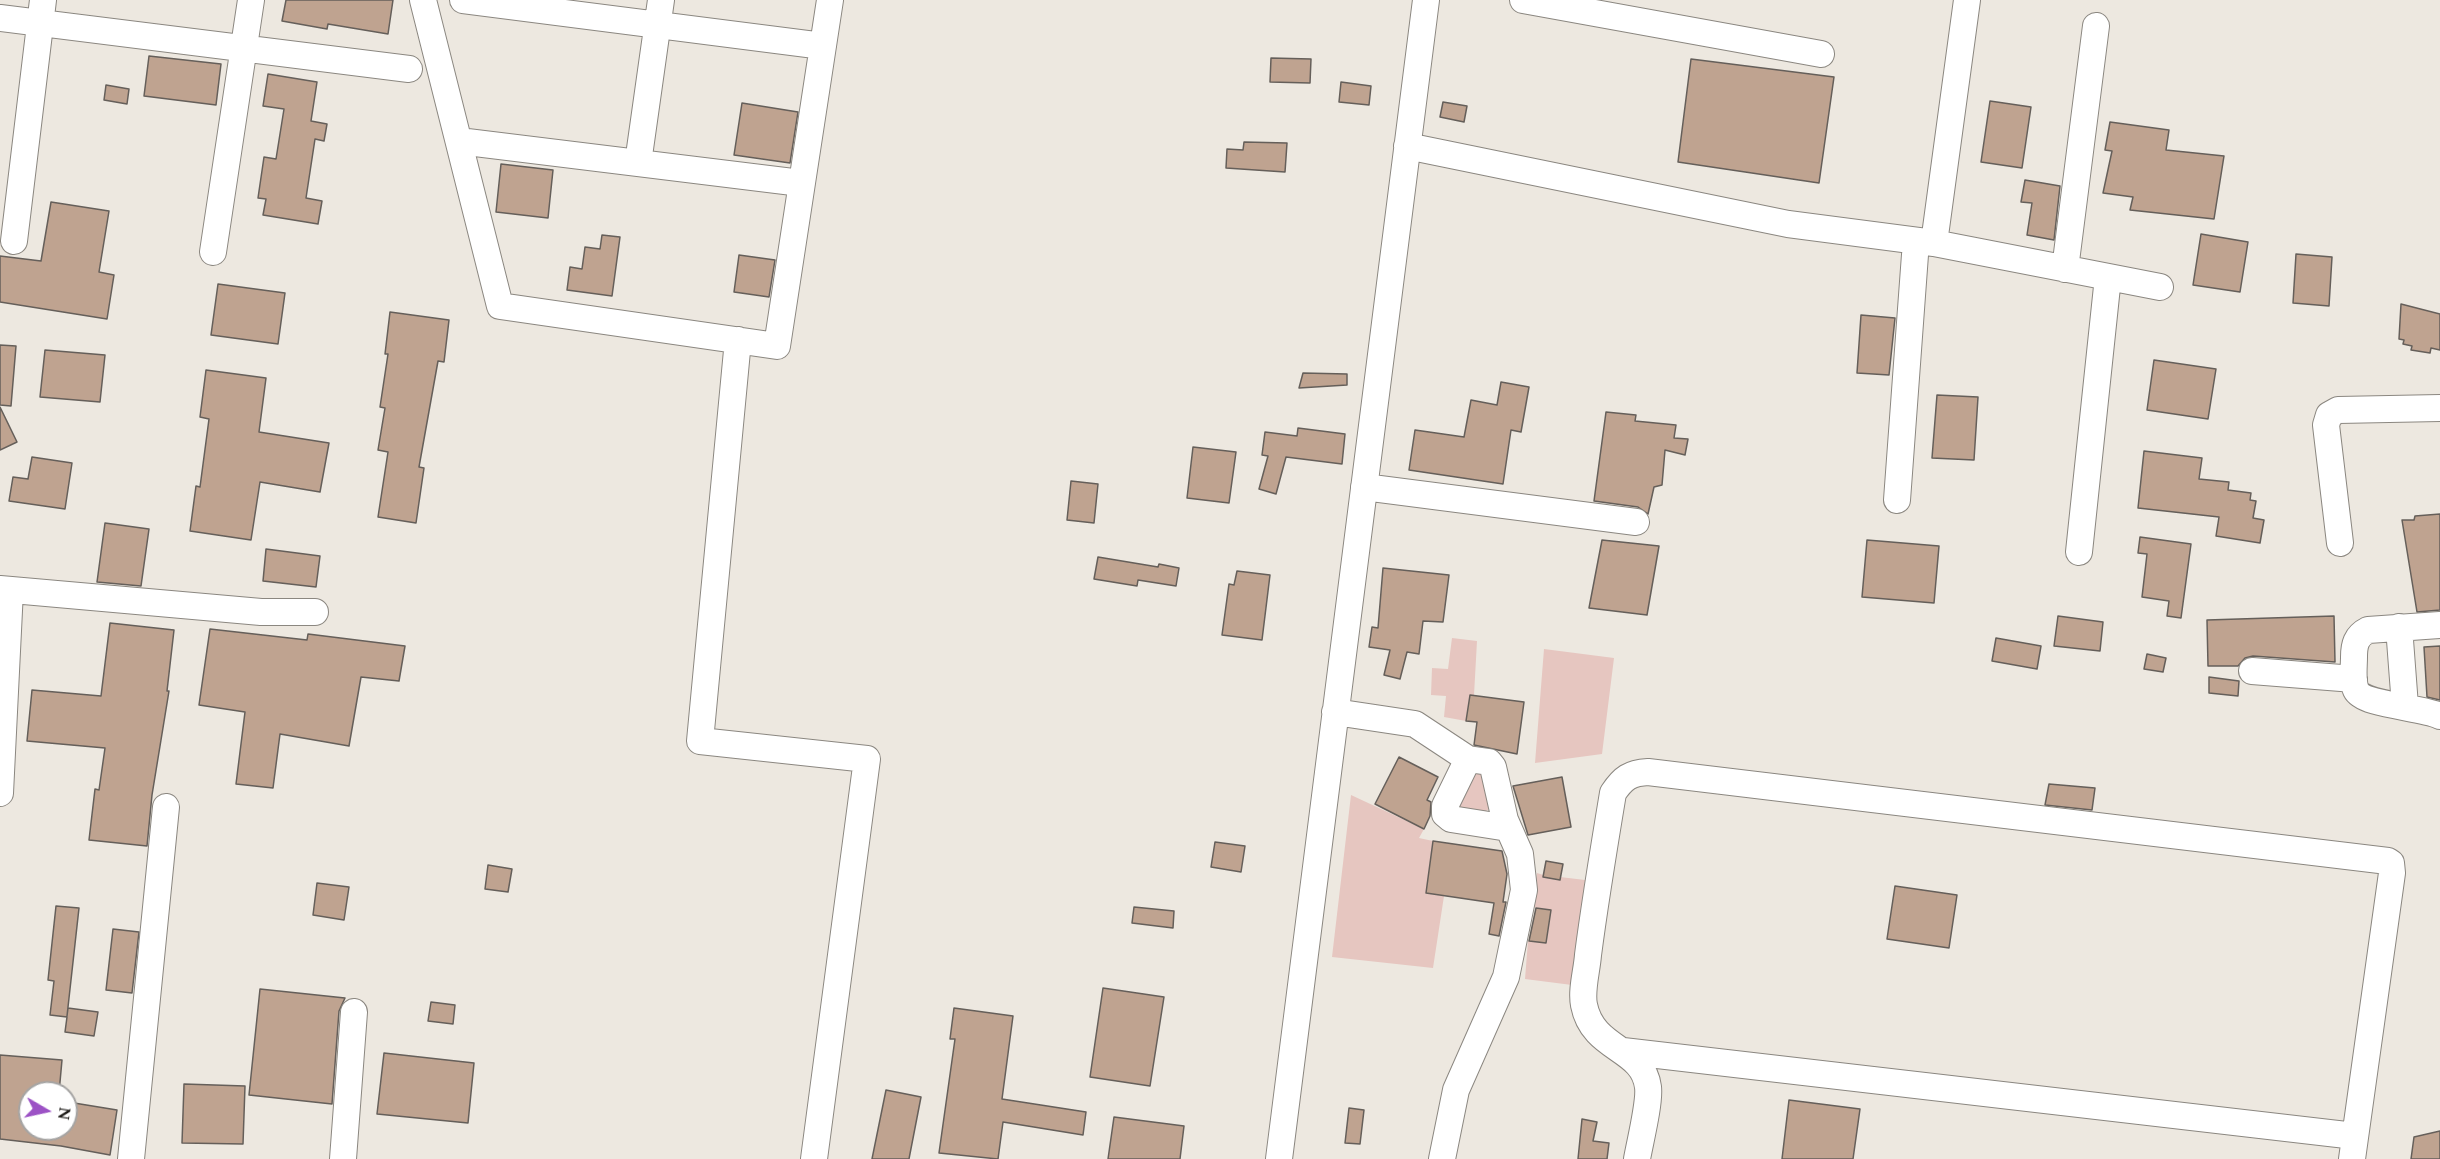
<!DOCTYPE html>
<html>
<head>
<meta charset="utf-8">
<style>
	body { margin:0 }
	#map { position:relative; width:2440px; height:1159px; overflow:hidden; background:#ede8e0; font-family:Spectral,serif }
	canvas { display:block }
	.north { position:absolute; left:18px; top:1081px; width:60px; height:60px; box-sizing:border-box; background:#fff; border:2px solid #a5a4a3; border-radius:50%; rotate:99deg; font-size:16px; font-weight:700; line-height:24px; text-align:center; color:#1d1b18 }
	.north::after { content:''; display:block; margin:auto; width:21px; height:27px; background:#9c52c5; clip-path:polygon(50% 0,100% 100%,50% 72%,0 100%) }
</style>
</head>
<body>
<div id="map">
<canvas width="2440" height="1159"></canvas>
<div class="north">N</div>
</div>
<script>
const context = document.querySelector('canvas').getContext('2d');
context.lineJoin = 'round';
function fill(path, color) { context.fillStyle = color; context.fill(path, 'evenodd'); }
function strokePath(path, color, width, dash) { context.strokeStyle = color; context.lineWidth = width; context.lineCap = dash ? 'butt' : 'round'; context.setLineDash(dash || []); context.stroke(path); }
fill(new Path2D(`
	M1452 638 1477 641 1474 695H1470L1466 721 1444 717 1446 696 1431 695 1432 668 1448 669Z
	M1544 649 1614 658 1602 754 1535 763Z
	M1484 770 1491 808 1484 812 1459 808 1471 771Z
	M1351 795 1424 829 1419 838 1433 841 1426 893 1444 896 1433 968 1332 957Z
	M1537 873 1559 880 1560 877 1585 880 1572 985 1525 979 1528 941 1546 943 1551 910 1532 907Z`), '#e6c6c0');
const building = new Path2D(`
	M286 0H393L388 34 328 24 327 29 282 21Z
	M149 56 221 64 216 105 144 96Z
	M1271 58 1311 59 1310 83 1270 82Z
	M1691 59 1834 77 1819 183 1678 162Z
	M268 74 317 82 311 121 327 124 324 141 315 139 306 198 322 201 318 224 263 215 266 199 258 198 264 157 276 159 284 109 263 106Z
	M1341 82 1371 86 1369 105 1339 102Z
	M106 85 129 89 127 104 104 100Z
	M1990 101 2031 107 2022 168 1981 162Z
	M1443 102 1467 106 1464 122 1440 117Z
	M742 103 798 112 790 163 734 155Z
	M2110 122 2169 130 2166 150 2224 156 2214 219 2130 210 2133 197 2103 193 2112 151 2105 150Z
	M1244 142 1287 143 1285 172 1226 168 1227 149 1243 150Z
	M501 164 553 170 548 218 496 212Z
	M2025 180 2060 186 2054 240 2027 235 2032 203 2021 202Z
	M51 202 109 211 99 272 114 275 107 319 0 302V256L41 261Z
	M2201 234 2248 242 2240 292 2193 285Z
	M602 235 620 237 612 296 567 290 570 267 582 269 585 247 600 249Z
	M2296 254 2332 257 2329 306 2293 303Z
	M739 255 775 260 769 297 734 292Z
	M218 284 285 293 278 344 211 335Z
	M2401 304 2440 314V350L2431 348 2430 353 2411 350 2412 346 2403 344 2404 340 2399 339Z
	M390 312 449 320 444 362 438 361 419 467 424 468 416 523 378 517 388 452 378 450 385 408 380 407 388 354H385Z
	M1861 315 1895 318 1889 375 1857 373Z
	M0 345 16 346 11 406 0 405Z
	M45 350 105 355 100 402 40 397Z
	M2154 360 2216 369 2208 419 2147 410Z
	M206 370 266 378 259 432 329 443 320 492 260 482 251 540 190 531 196 486 200 487 209 419 200 417Z
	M1303 373 1347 374V385L1299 388Z
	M1501 382 1529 387 1521 432 1511 430 1503 484 1409 470 1415 430 1464 437 1471 400 1497 405Z
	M1937 395 1978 397 1974 460 1932 458Z
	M0 407 17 442 0 450Z
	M1606 412 1636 415 1635 421 1676 425 1674 438 1688 439 1685 455 1665 450 1662 485 1654 487 1648 514 1638 507 1594 501Z
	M1298 428 1345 434 1342 464 1286 457 1276 494 1259 489 1268 456 1262 455 1265 432 1297 436Z
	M1193 447 1236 452 1229 503 1187 498Z
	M2144 451 2202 458 2199 479 2229 482 2228 490 2251 493 2250 500 2256 501 2253 518 2264 520 2260 543 2216 536 2219 517 2138 508Z
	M32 457 72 463 65 509 9 501 13 477 28 479Z
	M1071 481 1098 484 1094 523 1067 520Z
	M2440 514V610L2417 612 2402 520H2414L2415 516Z
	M105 523 149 529 141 586 97 582Z
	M2140 537 2191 544 2181 618 2167 616 2169 601 2142 597 2147 554 2138 553Z
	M1602 540 1659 546 1647 615 1589 608Z
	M1867 540 1939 546 1934 603 1862 597Z
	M266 549 320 556 316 587 263 581Z
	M1098 557 1158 567 1159 564 1179 568 1176 586 1138 580 1137 586 1094 579Z
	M1383 568 1449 575 1443 622 1423 621 1419 654 1407 652 1400 679 1384 675 1390 650 1369 647 1372 627 1378 628Z
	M1237 571 1270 575 1262 640 1222 635 1229 584 1234 585Z
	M2058 616 2103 622 2100 651 2054 646Z
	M2334 616 2335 662 2253 656 2245 658 2238 666H2208L2207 620Z
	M110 623 174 630 167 691H169L152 795 147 846 89 840 95 789 99 790 105 748 27 741 32 690 101 696Z
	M210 629 307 640 308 634 405 646 399 681 361 677 349 746 280 734 273 788 236 784 245 712 199 705Z
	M1996 638 2041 646 2037 669 1992 661Z
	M2440 646V700L2427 697 2424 647Z
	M2147 654 2166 658 2163 672 2144 669Z
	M2209 677 2239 681 2238 696 2209 693Z
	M1470 695 1524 702 1517 754 1474 745 1477 722 1466 721Z
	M1399 757 1438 777 1427 800 1431 802 1430 816 1424 829 1375 804Z
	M1562 777 1571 827 1528 835 1513 786Z
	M2049 784 2095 788 2092 810 2045 805Z
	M1433 841 1502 851 1507 874 1503 902H1506L1499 936 1489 934 1494 903 1426 893Z
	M1215 842 1245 846 1241 872 1211 867Z
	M1546 861 1563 864 1560 880 1543 877Z
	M488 865 512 869 508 892 485 889Z
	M317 883 349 887 344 920 313 915Z
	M1895 886 1957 895 1949 948 1887 939Z
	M56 906 79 908 67 1016 68 1008 98 1012 94 1036 65 1032 67 1017 50 1015 54 981 48 980Z
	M1134 907 1174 911 1173 928 1132 923Z
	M1536 908 1551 910 1546 943 1529 941Z
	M113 929 139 932 132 993 106 990Z
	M1103 988 1164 997 1150 1086 1090 1077Z
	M260 989 345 998 339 1011 332 1104 249 1095Z
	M431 1002 455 1005 453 1024 428 1021Z
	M954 1008 1013 1016 1002 1099 1086 1112 1083 1135 1003 1122 998 1159 939 1153 955 1039H950Z
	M384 1053 474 1063 468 1123 377 1114Z
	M0 1055 62 1060 59 1093H30V1129H66L68 1102 117 1110 110 1155 61 1146 0 1139Z
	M184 1084 245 1086 243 1144 182 1143Z
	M886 1090 921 1097 909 1159H872Z
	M1789 1100 1860 1109 1853 1159H1782Z
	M1349 1108 1364 1110 1360 1144 1345 1143Z
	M1114 1117 1184 1126 1180 1159H1108Z
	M1582 1119 1597 1122 1593 1141 1609 1143 1607 1159H1578Z
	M2440 1131V1159H2411L2414 1137Z`);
fill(building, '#bfa390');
strokePath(building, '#655f5a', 1.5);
const minor = new Path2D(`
	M423 0 500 306 777 346 830 0
	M463 0 823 46
	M1523 0 1821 54
	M0 18 409 69
	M459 141 801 183
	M1407 146 1788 224 1934 243 2160 287
	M638 163 661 0
	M14 241 43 0
	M1934 243 1967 0
	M213 252 251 0
	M2065 269 2096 26
	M738 340 700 741 867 759 814 1159
	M1364 487 1636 522
	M1897 500 1916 241
	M2340 543 2326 425 2329 415 2338 410 2440 408
	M2079 552 2108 277
	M0 589 261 612H315
	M2440 625 2368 630C2356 636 2354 645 2354 657 2354 667 2352 681 2356 690 2363 705 2422 707 2440 716
	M2399 627 2405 706
	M2252 671 2354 679
	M1335 712 1415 724 1468 759
	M0 793 10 590
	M1623 1051 2355 1136
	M131 1159 166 807
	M343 1159 354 1012
	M1279 1159 1426 0
	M1442 1159 1456 1090 1506 977 1524 890 1520 854 1505 820 1493 767 1489 762 1468 759 1445 806V814L1451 819 1508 828
	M1637 1159C1640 1142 1650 1102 1648 1087 1643 1047 1593 1051 1584 1005 1581 990 1587 970 1588 955 1595 901 1604 847 1613 793 1623 778 1630 773 1648 772L2388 861 2391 863 2392 873 2352 1159`);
strokePath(minor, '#8b8780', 28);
strokePath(minor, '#fff', 26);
</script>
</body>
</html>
